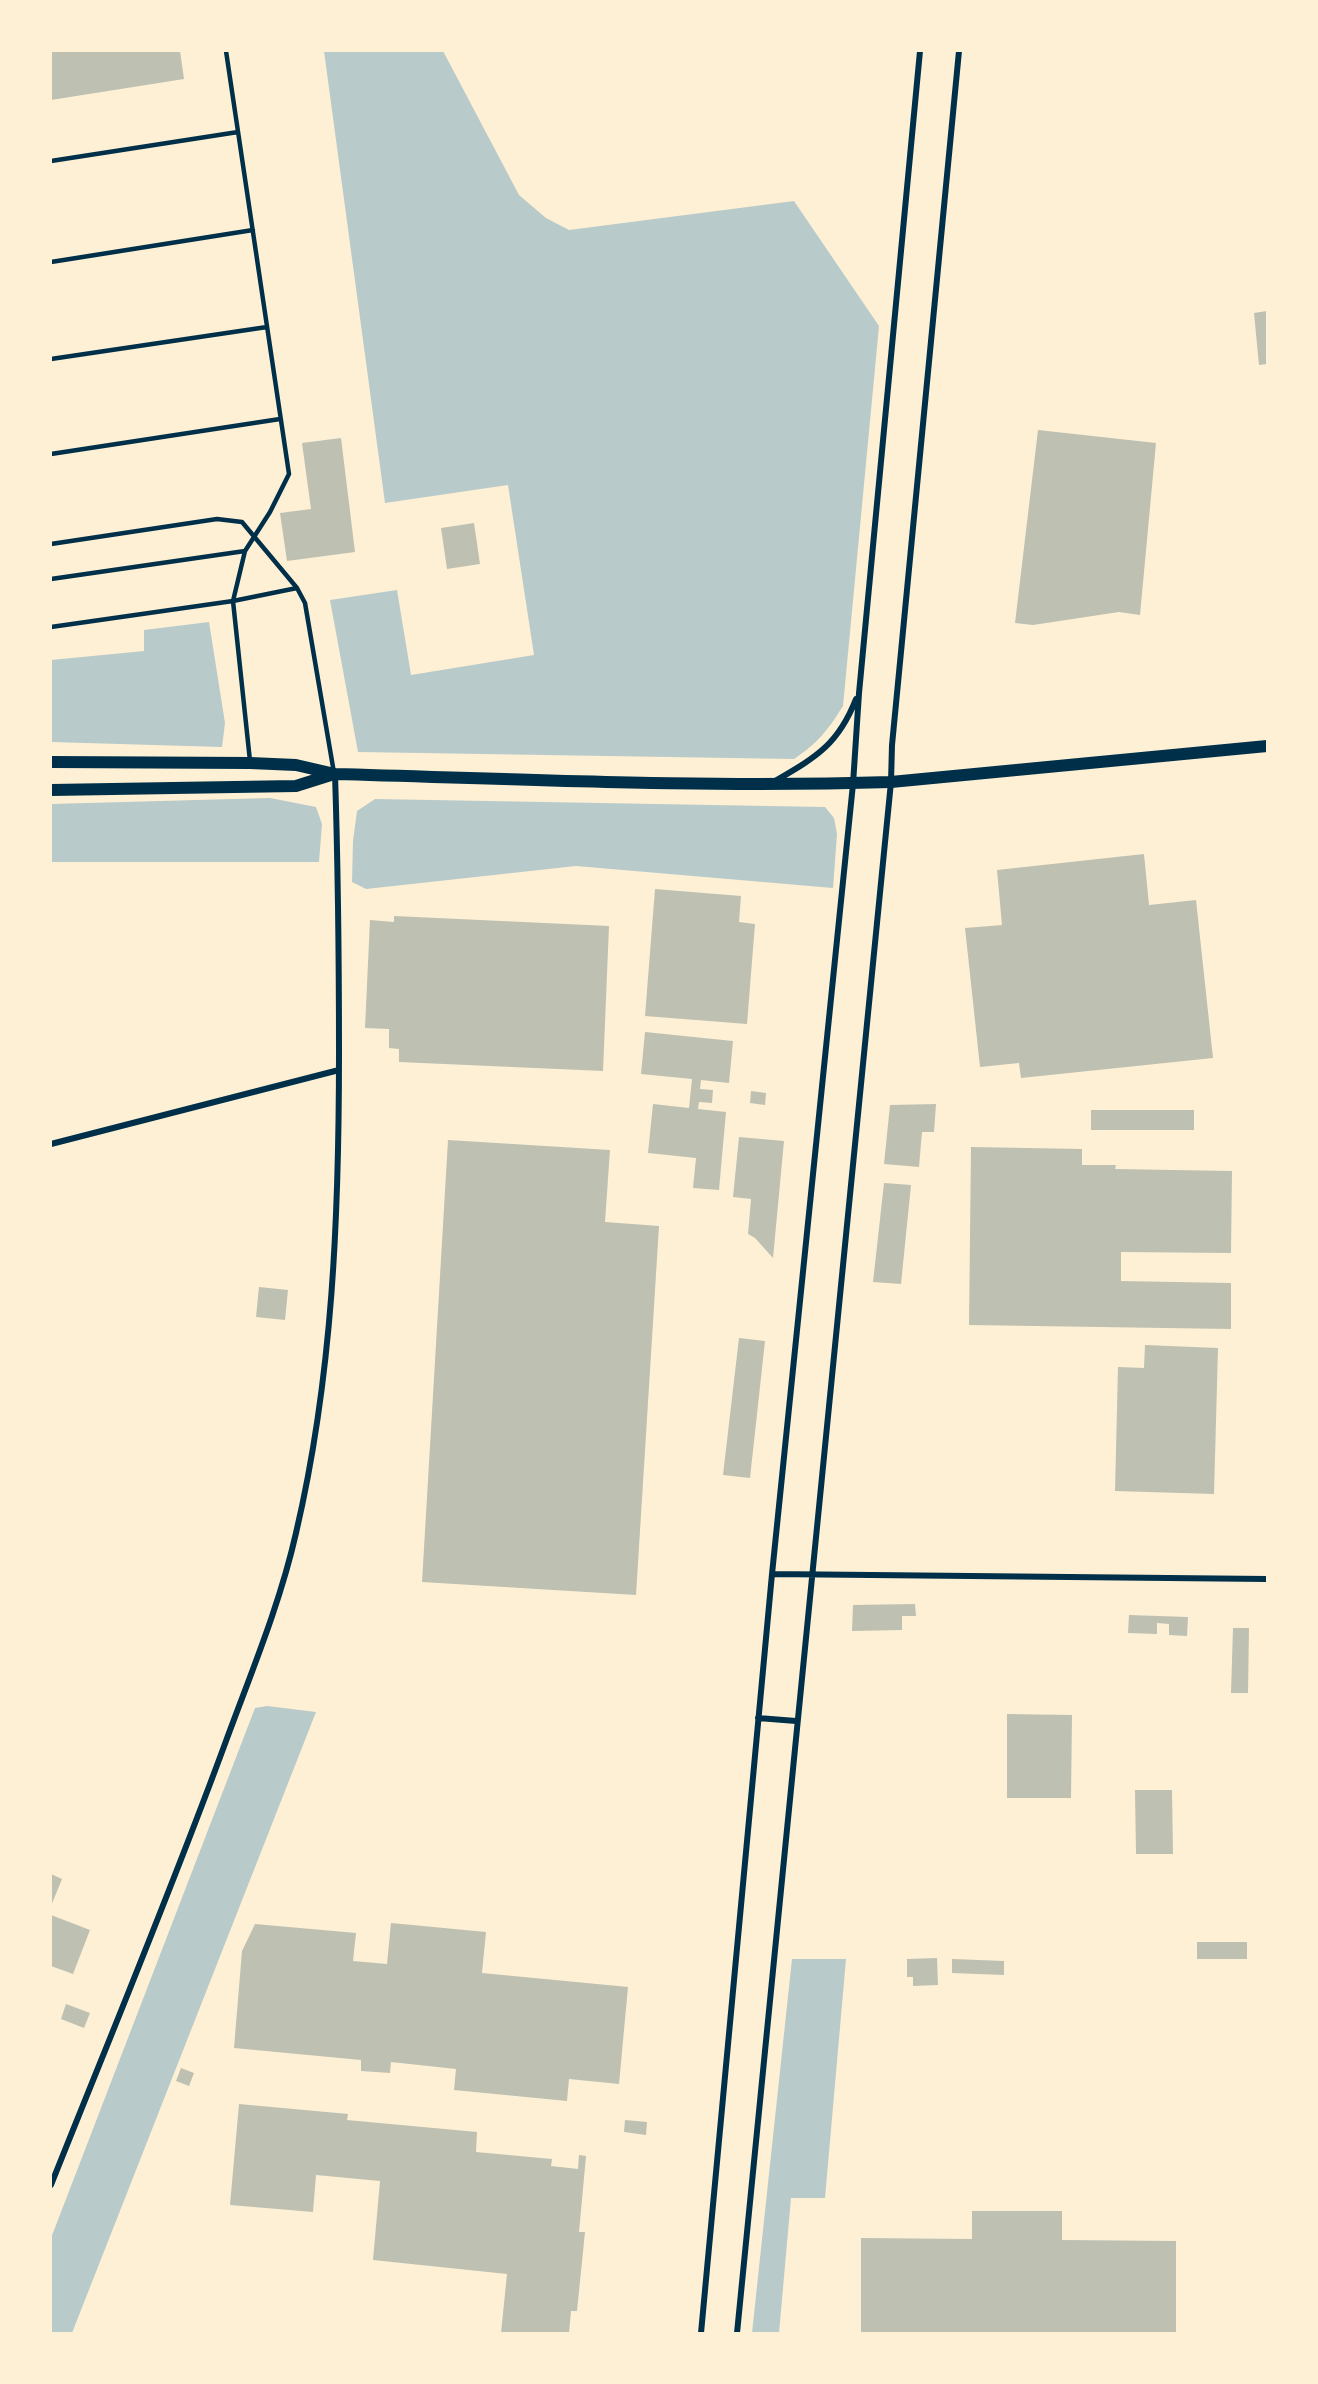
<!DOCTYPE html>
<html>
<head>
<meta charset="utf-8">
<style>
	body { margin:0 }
	#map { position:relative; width:1318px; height:2384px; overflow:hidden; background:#fdf0d5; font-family:Signika,sans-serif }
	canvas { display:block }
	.frame { position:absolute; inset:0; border:52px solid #fdf0d5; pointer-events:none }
</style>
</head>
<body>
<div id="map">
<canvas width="1318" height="2384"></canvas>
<div class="frame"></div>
</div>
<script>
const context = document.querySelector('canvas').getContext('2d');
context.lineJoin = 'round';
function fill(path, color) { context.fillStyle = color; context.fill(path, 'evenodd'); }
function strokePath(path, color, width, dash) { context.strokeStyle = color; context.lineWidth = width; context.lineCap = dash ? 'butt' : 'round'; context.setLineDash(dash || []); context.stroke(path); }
fill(new Path2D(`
	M324 51H443L519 195 546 218 569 230 794 201 879 326 843 706C828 730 818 743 794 759L358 752 330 600 397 590 411 675 534 655 508 485 385 503Z
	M209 622 225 723 222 747 51 742V660L144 651V630Z
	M270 798 316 807 322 824 319 862H51V804Z
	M375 799 825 807 834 818 837 834 833 888 576 866 366 889 352 882 353 841 357 811Z
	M267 1706 316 1712 72 2333H51V2238L255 1708Z
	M792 1959H846L825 2198H791L779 2333H752Z`), '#b9caca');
fill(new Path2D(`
	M51 51H180L184 79 51 100Z
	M1267 311V364L1259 365 1254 313Z
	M1038 430 1156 443 1140 615 1119 612 1033 625 1015 623Z
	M341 438 355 552 287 561 280 513 311 509 302 443Z
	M474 523 480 564 447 569 441 528Z
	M1144 854 1149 905 1196 900 1213 1058 1021 1078 1019 1063 980 1067 965 928 1002 925 997 870Z
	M655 889 741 896 739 922 755 924 747 1024 645 1016Z
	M394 916 609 926 603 1071 399 1062V1049L389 1048V1029L365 1028 370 920 394 922Z
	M645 1032 733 1041 729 1083 701 1080 700 1089 713 1090 712 1103 699 1102 698 1109 726 1112 719 1190 693 1188 696 1158 648 1153 653 1104 689 1108 692 1079 641 1074Z
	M751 1091 766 1093 765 1105 750 1103Z
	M936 1104 934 1132H922L919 1167 884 1164 890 1105Z
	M1091 1110H1194V1130H1091Z
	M739 1137 784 1141 773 1258 755 1238 748 1234 751 1199 733 1197Z
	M448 1140 610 1150 605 1222 659 1226 636 1595 422 1582Z
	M971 1147 1082 1149V1165H1116L1115 1169 1232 1171 1231 1253 1121 1252V1281L1231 1283V1329L969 1325Z
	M884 1183 911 1185 901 1284 873 1282Z
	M259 1287 288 1290 285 1320 256 1317Z
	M739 1338 765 1341 750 1478 723 1475Z
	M1145 1345 1218 1348 1214 1494 1115 1491 1118 1367 1144 1368Z
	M915 1604 916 1616H902V1630L852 1631 853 1605Z
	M1129 1615 1188 1617 1187 1636 1169 1635V1624L1157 1623V1634L1128 1633Z
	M1233 1628H1249L1248 1693H1231Z
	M1007 1714 1072 1715 1071 1798H1007Z
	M1135 1790H1172L1173 1854H1136Z
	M51 1874 62 1879 51 1906Z
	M51 1915 90 1930 73 1974 51 1966Z
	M391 1923 486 1932 482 1973 628 1987 619 2084 569 2079 567 2101 454 2090 456 2069 391 2062 390 2073 361 2071V2060L234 2048 242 1951 255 1924 356 1933 353 1961 387 1964Z
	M1197 1942H1247V1959H1197Z
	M937 1958 938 1985 913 1986V1977H907V1959Z
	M952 1959 1004 1961V1975L952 1973Z
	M66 2004 90 2013 84 2028 61 2019Z
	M181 2068 194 2073 189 2086 176 2081Z
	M239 2104 348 2114 347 2120 477 2132 476 2152 552 2159 551 2166 578 2169 579 2155 586 2156 579 2232H585L577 2311H571L569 2333H501L507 2274 373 2260 380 2181 316 2175 313 2212 230 2205Z
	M625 2120 647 2122 646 2135 624 2132Z
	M972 2211H1062V2240L1176 2241V2333H861V2238L972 2239Z`), '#bec0b2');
strokePath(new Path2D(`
	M226 51 289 474 270 512 245 551 233 601 250 761
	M51 161 238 132
	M51 262 253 230
	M51 359 267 327
	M51 454 280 419
	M51 544 217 519 242 522 297 588 305 603 334 773
	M51 579 245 551
	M51 627 233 601 297 588`), '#003049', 4.5);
strokePath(new Path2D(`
	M775 781C816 757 838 745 856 699
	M51 1144 339 1070
	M772 1574 1267 1579
	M758 1718 796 1721
	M51 2185C110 2037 171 1891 226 1741 251 1673 280 1604 296 1533 333 1375 339 1214 339 1053 339 960 338 867 335 774
	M701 2333 772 1574 853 784 859 693 920 51
	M737 2333 891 782 892 745 959 51`), '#003049', 6);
strokePath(new Path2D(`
	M51 762 250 763 296 765 335 774C520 779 706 788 891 782L1267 746
	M51 790 296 786 334 774`), '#003049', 12);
</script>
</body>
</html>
